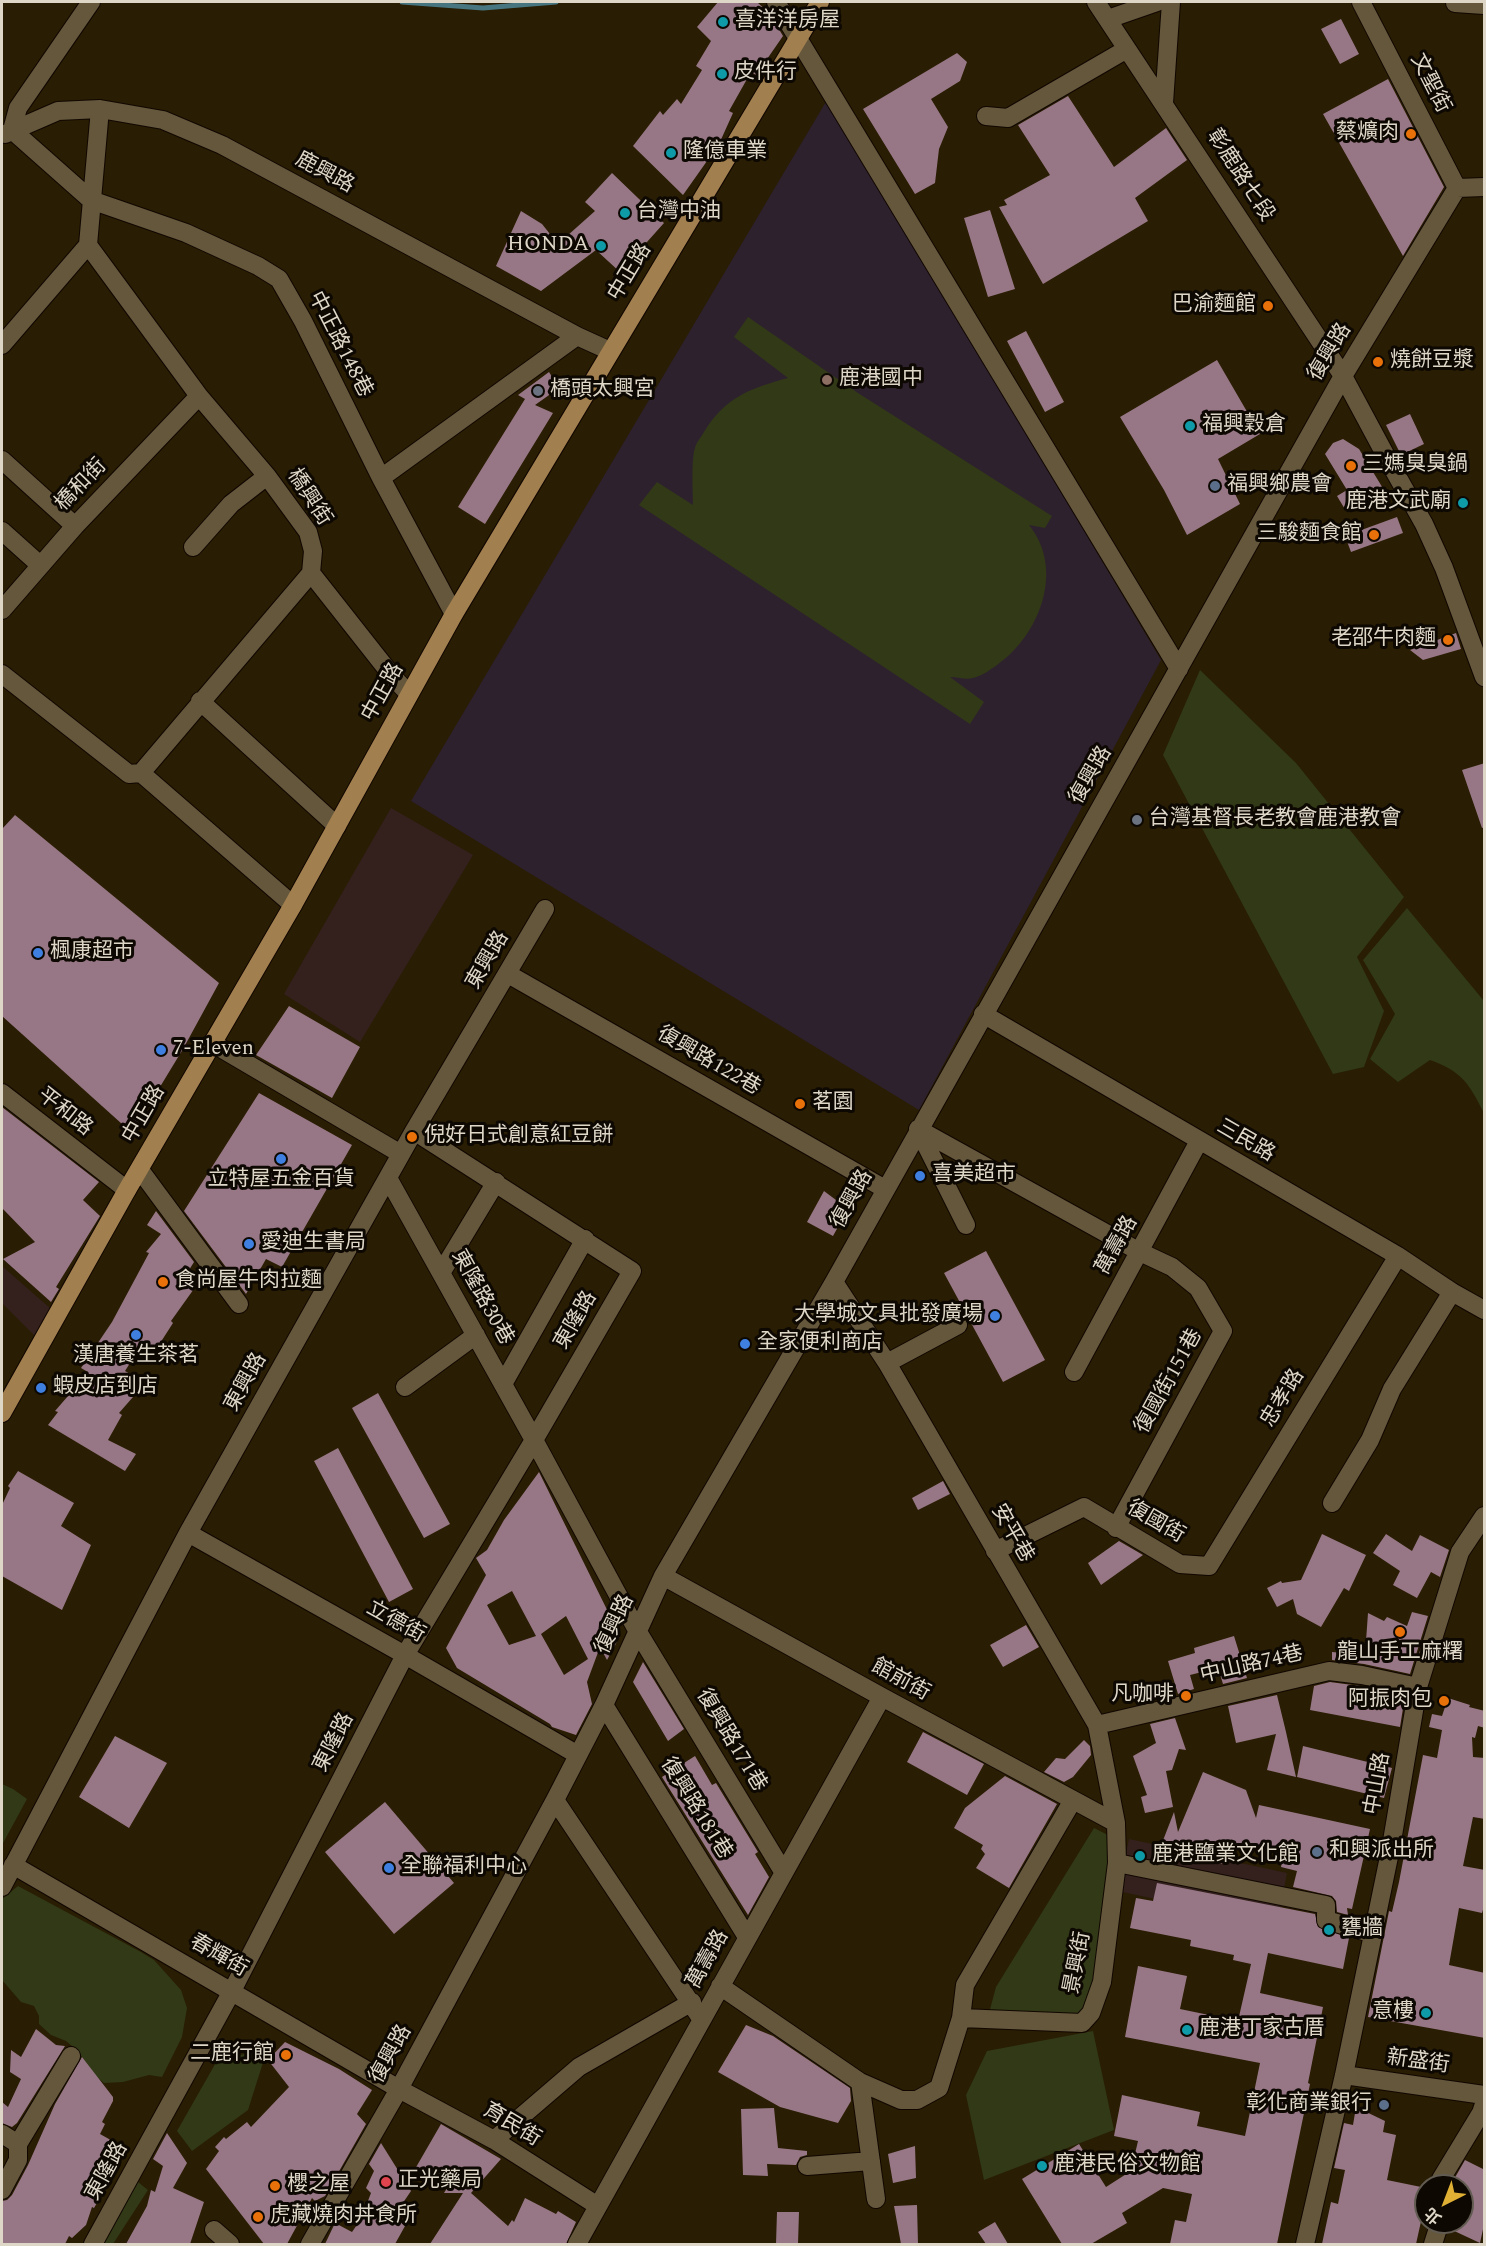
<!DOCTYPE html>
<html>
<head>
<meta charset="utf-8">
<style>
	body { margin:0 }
	#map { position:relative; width:1486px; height:2246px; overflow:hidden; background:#291d03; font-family:Spectral,"Noto Sans TC",serif }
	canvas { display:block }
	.frame { position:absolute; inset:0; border:3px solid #ded7c8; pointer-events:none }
	.north { position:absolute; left:1414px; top:2174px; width:60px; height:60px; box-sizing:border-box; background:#0d0802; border:2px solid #615b51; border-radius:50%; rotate:222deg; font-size:16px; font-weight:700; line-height:24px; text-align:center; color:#ded7c8 }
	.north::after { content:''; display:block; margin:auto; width:21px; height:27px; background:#e0b034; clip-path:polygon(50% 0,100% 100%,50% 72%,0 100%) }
</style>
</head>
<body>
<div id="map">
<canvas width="1486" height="2246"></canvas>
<div class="frame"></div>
<div class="north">北</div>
</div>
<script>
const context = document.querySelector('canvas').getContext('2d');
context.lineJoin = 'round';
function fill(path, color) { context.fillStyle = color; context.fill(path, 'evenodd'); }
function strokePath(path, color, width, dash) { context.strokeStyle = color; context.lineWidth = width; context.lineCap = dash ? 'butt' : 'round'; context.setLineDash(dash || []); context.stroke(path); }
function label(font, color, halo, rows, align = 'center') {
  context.font = font + ' Spectral,"Noto Sans TC",serif'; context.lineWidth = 6; context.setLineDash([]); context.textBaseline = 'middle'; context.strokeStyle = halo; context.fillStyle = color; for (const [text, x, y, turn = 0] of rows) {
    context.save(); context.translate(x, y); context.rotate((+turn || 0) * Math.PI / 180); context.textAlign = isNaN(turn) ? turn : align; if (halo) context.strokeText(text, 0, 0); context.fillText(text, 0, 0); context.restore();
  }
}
fill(new Path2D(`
	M391 808 473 855 360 1042 284 994Z
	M2 1266 51 1309 35 1336 2 1303Z
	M1129 1839 1287 1873 1277 1925 1118 1891Z`), '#34211e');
fill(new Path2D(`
	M827 100 1161 660 919 1110 411 801Z`), '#2e212e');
fill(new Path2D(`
	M748 317 858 393 1052 516 1045 528 1029 525C1065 569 1040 635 997 665 990 670 982 676 973 678 966 680 957 677 950 677L984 702 970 724 639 505 657 482 693 505C693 493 691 458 695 448 696 443 701 437 704 432 725 397 751 388 788 378L734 337Z
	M1200 670 1296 763 1404 897 1357 957 1384 1011 1364 1067 1333 1074 1163 755Z
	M1407 908 1484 1001V1113C1469 1084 1463 1072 1430 1060L1398 1082 1370 1059 1395 1014 1363 960Z
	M2 1784 13 1789 27 1799 2 1845Z
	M1094 1828 1112 1837 1089 2014 999 2017 989 2013 996 1987Z
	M18 1886 141 1952 154 1960 181 1990 187 2008 182 2037 162 2077 149 2075 123 2082 104 2083 92 2073 78 2051 66 2041 51 2035 39 2024V2016L34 2006 21 2002 2 1980V1899Z
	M1093 2031 1114 2130 984 2180 966 2095 987 2051Z
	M267 2050 248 2110 192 2151 177 2131 218 2059Z
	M133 2178 148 2190 113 2244H99Z`), '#313917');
strokePath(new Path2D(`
	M402 2 483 8 556 2`), '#477681', 5);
fill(new Path2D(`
	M718 2H757L770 14 783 36 756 75 751 72 729 111 733 113 719 144 683 195 633 146 660 111 663 115 677 99 681 104 702 70 696 66 711 41 697 27Z
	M1341 19 1359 54 1340 64 1321 29Z
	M957 53 967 62 960 81 931 99 948 127 939 149 935 183 915 194 863 109Z
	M1388 79 1444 187 1403 256 1323 114Z
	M1068 96 1114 167 1166 128 1187 160 1135 198 1148 221 1043 284 999 207 1007 205 1004 200 1050 175 1018 125Z
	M612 173 664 223 630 261 621 273 596 250 541 291 496 266 521 211 542 224 558 244 595 211 585 202Z
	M990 210 1015 289 988 297 964 218Z
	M1026 331 1064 402 1045 412 1007 341Z
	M1217 360 1260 434 1218 459 1240 504 1187 535 1164 490 1120 417Z
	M549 372 559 388 535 405 553 413 485 524 458 507 525 399 518 395Z
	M1410 414 1424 444 1401 455 1386 425Z
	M1343 439 1359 449 1384 490 1346 511 1337 496 1347 490 1325 454 1333 443Z
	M1397 517 1403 533 1351 552 1345 536Z
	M1456 633 1461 649 1423 660 1410 650Z
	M1485 763V827L1482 828 1462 770Z
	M15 815 219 983 183 1049 132 1133 2 1016V829Z
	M289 1006 360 1047 332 1098 256 1055Z
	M259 1093 352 1145 282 1267 266 1259 246 1294 184 1211Z
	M2 1107 99 1182 83 1200 100 1216 56 1287 59 1289 51 1302 3 1259 35 1242 2 1208Z
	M824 1191 848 1209 833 1236 807 1222Z
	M156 1211 194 1262 189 1270 196 1286 171 1321 173 1323 155 1351 142 1344 125 1371 132 1375 125 1386 133 1397 119 1413 122 1415 108 1440 136 1454 125 1471 48 1425 58 1412 55 1411 68 1396 64 1394 88 1372 81 1368 112 1322 149 1253 146 1252 161 1234 147 1225Z
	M986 1251 1045 1360 1003 1382 944 1273Z
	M378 1393 450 1524 424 1538 352 1408Z
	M338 1448 413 1589 389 1602 314 1461Z
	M18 1471 74 1503 61 1526 91 1545 62 1610 2 1576V1505L10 1488 8 1486Z
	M539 1472 620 1636 607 1660 600 1647 587 1682 592 1704 576 1735 552 1727 550 1724 457 1668 446 1648 486 1575 476 1558 487 1550 504 1520ZM512 1591 536 1636 509 1645 487 1605ZM566 1616 588 1659 564 1675 541 1634Z
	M943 1481 950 1494 918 1510 912 1498Z
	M1322 1534 1366 1555 1349 1591 1344 1588 1321 1627 1297 1614 1293 1599 1277 1607 1267 1588 1281 1581 1282 1583 1301 1580Z
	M1386 1534 1412 1551 1420 1535 1449 1550 1440 1577 1431 1572 1417 1598 1393 1585 1400 1571 1373 1553Z
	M1119 1541 1143 1555 1101 1585 1088 1563Z
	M1412 1612 1428 1616 1410 1674 1364 1664 1332 1660V1652L1365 1655 1368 1613 1384 1621 1387 1617 1407 1626Z
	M1026 1625 1039 1647 1003 1667 990 1645Z
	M1234 1636 1247 1678 1223 1684 1218 1668 1190 1675 1194 1689 1178 1694 1168 1661 1195 1653 1194 1648Z
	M643 1662 684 1729 668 1741 633 1682Z
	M1330 1682 1360 1686 1405 1696 1400 1727 1310 1710 1314 1686Z
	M1277 1695 1286 1732 1296 1777 1267 1770 1276 1734 1236 1743 1228 1706Z
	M1448 1698 1470 1705 1469 1707 1485 1711V1728L1478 1726 1475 1738 1472 1737 1473 1757 1485 1758V1819L1473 1817 1463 1866 1485 1870V1903L1482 1913 1459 1908 1449 1965 1485 1973V2038L1368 2017 1389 1911 1392 1912 1399 1882 1423 1755 1437 1758 1442 1730 1429 1727 1432 1714 1442 1716Z
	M1175 1718 1186 1750 1179 1749 1172 1770 1166 1771 1173 1807 1145 1813 1141 1797 1147 1795 1133 1756 1156 1743 1150 1724Z
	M923 1732 984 1764 967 1795 907 1762Z
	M115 1736 167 1763 129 1828 79 1797Z
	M1084 1740 1090 1746 1091 1755 1073 1777 1064 1782 1044 1772 1056 1758 1065 1759Z
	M1303 1746 1392 1768 1384 1798 1297 1777Z
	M695 1756 712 1785 716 1783 758 1852 755 1854 769 1877 748 1915 662 1777Z
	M1203 1772 1246 1790 1256 1818 1259 1805 1370 1829 1352 1909 1347 1908 1348 1915 1337 1912 1336 1901 1332 1896 1293 1887 1297 1871 1281 1867 1283 1855 1250 1848 1249 1851 1228 1845 1223 1864 1162 1843 1174 1812 1178 1832Z
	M1005 1776 1057 1804 1009 1888 976 1868 985 1854 981 1849 983 1845 954 1828 965 1808Z
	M385 1802 454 1883 394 1934 325 1852Z
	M1157 1883 1315 1914 1318 1927 1349 1938 1343 1969 1268 1953 1260 1993 1323 2007 1308 2083 1310 2084 1277 2244H1170L1175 2220 1186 2222 1192 2194 1163 2188 1122 2213 1127 2223 1091 2244H1062L1022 2179 1079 2144 1106 2187 1131 2171 1138 2141 1114 2136 1122 2095 1200 2112 1197 2126 1245 2136 1260 2063 1125 2037 1138 1966 1187 1976 1180 2009 1238 2021 1251 1964 1233 1960 1234 1955 1190 1946 1191 1940 1130 1928 1136 1898 1153 1901Z
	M746 2025 773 2036 850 2088 851 2101 838 2123 780 2107 718 2072Z
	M36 2029 56 2045 65 2046 17 2123 12 2127 2 2123V2102L8 2107 21 2079 10 2072 11 2050 21 2057Z
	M285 2042 339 2069 372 2090 357 2114 366 2124 325 2196 315 2201 312 2198 287 2244H264L206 2169 219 2151 215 2147 224 2137 226 2139 247 2122 251 2127 289 2087 268 2060Z
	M82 2057 113 2097V2101L102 2122 105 2124 100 2134 125 2148 119 2158 122 2160 94 2208 92 2207 86 2225 72 2238 69 2236 65 2244H2V2201L7 2200 12 2195 28 2165 55 2104Z
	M1356 2107 1385 2121 1383 2132 1396 2135 1387 2180 1426 2188V2199L1416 2244H1322L1331 2202 1338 2204 1345 2170 1334 2168 1344 2123 1353 2125Z
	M774 2108 778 2148 807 2151V2155L800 2157 796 2165 767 2164 768 2176 743 2175 741 2109Z
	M441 2124 501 2159 471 2193 508 2226 512 2220 514 2222 525 2198 556 2214 558 2211 576 2222 566 2244H430L463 2193H444L449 2185 415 2169Z
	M167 2133 187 2163 173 2188 204 2202 190 2244H126L147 2206 151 2190 155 2192 163 2166 153 2159Z
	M381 2143 411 2191 394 2216 405 2226 395 2244H325L335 2223 352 2232 361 2219 371 2193 366 2188 374 2171 369 2164Z
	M915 2146 916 2178 893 2183 888 2154Z
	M1465 2160 1485 2170V2220L1480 2243 1450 2229 1451 2222H1462V2185L1453 2181Z
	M917 2205 918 2244H901L894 2206Z
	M777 2212H799L798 2244H776Z
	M995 2222 1008 2244H986L978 2232Z`), '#977786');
const minor = new Path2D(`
	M91 2 18 108 12 130 91 200 186 233 258 266 279 279 303 321 381 478 454 614
	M776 2 1179 669
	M1096 2 1343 376 1387 458 1424 524 1444 568 1484 677
	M1361 2 1457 188
	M1455 3 1484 5
	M1108 19 1157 2
	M1164 103 1171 2
	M986 116 1008 118 1127 49
	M5 134 58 111 100 109 163 120 222 145 577 336 610 351
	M1457 188 1484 187
	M2 345 88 245
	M2 460 75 526
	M381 478 577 336
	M2 531 40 565
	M193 547 231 504 267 476
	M311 573 393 677 409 694
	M2 610 75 526 199 396
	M2 674 129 774 141 773 311 573 313 551 308 532 267 476 199 396 88 245 100 109
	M200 701 337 826
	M141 773 293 905
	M508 974 885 1189
	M983 1014 1398 1256 1452 1292 1484 1310
	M212 1043 401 1154
	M2 1093 127 1190
	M918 1129 1140 1252 1172 1267 1198 1288 1223 1331 1116 1528
	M918 1129 966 1225
	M140 1170 239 1304
	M388 1178 534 1440 638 1632 784 1873
	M441 1273 496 1182
	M834 1282 887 1363 1097 1725 1116 1823 1117 1863 1102 1982 1091 2013 1082 2023 961 2018
	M887 1363 958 1325
	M1074 1372 1199 1141
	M503 1384 585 1239
	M405 1387 476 1335
	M1332 1503 1370 1440 1392 1389 1452 1292
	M188 1533 405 1655 578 1755
	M995 1551 1084 1507 1180 1564 1209 1566 1398 1256
	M663 1576 882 1697 1116 1823
	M604 1705 747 1937
	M1097 1725 1329 1671 1362 1675 1418 1687
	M555 1800 702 2020
	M1117 1863 1326 1905V1920L1374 1934
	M13 1865 399 2089 494 2140 598 2206
	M2 1887 188 1533 414 1131 545 909
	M720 1986 860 2082 901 2100H917L939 2088 961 2018 965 1985 1073 1800
	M1344 2075 1484 2095
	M860 2082 876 2199
	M2 2134 18 2144
	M494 2140 579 2067 692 2002
	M807 2166 871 2161
	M1443 2186 1441 2179 1481 2113 1484 2104
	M2 2190 18 2160V2144L71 2056
	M214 2230 230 2244
	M93 2244 232 1991 405 1655 534 1440 632 1271 414 1131
	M310 2244 399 2089 555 1800 604 1705 663 1576 834 1282 1343 376 1457 188
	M577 2244 882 1697
	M1305 2244 1344 2075 1391 1847 1418 1687 1460 1552 1484 1516
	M1433 2244 1440 2222`);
const major = new Path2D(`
	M2 1413 127 1190 293 905 454 614 820 2`);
strokePath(minor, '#110700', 20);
strokePath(major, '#110700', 20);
strokePath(minor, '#64573c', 18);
strokePath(major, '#a27f4f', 18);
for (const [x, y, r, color] of [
	[723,22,6,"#0f9aa8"],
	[722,74,6,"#0f9aa8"],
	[1411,134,6,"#e8710a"],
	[671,153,6,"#0f9aa8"],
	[625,213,6,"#0f9aa8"],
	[601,246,6,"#0f9aa8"],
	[1268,306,6,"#e8710a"],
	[1378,362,6,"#e8710a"],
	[827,380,6,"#8d6e63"],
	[538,391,6,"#6b7280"],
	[1190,426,6,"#0f9aa8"],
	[1351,466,6,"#e8710a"],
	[1215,486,6,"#5c6f8a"],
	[1463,503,6,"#0f9aa8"],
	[1374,535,6,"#e8710a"],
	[1448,640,6,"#e8710a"],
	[1137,820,6,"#6b7280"],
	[38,953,6,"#3f7fe0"],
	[161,1050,6,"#3f7fe0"],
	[800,1104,6,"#e8710a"],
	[412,1137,6,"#e8710a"],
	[281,1159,6,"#3f7fe0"],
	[920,1176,6,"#3f7fe0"],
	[249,1244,6,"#3f7fe0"],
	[163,1282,6,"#e8710a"],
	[995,1316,6,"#3f7fe0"],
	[136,1335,6,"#3f7fe0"],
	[745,1344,6,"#3f7fe0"],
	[41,1388,6,"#3f7fe0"],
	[1400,1632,6,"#e8710a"],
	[1186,1696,6,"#e8710a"],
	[1444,1701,6,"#e8710a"],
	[1317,1852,6,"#5c6f8a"],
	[1140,1856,6,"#0f9aa8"],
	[389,1868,6,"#3f7fe0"],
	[1329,1930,6,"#0f9aa8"],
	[1426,2013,6,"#0f9aa8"],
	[1187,2030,6,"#0f9aa8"],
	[286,2055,6,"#e8710a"],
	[1384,2105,6,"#5c6f8a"],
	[1042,2166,6,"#0f9aa8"],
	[386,2182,6,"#e0444e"],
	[275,2186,6,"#e8710a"],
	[258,2217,6,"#e8710a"]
]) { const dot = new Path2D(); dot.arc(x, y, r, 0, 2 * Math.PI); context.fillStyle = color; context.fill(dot); strokePath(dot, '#0d0802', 2); }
label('21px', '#ded7c8', '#0d0802', [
	["喜洋洋房屋",735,22],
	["皮件行",734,74],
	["蔡爌肉",1399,134,"right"],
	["隆億車業",683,153],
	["台灣中油",637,213],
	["HONDA",589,246,"right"],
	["巴渝麵館",1256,306,"right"],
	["燒餅豆漿",1390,362],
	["鹿港國中",839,380],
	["橋頭太興宮",550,391],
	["福興穀倉",1202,426],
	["三媽臭臭鍋",1363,466],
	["福興鄉農會",1227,486],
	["鹿港文武廟",1451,503,"right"],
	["三駿麵食館",1362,535,"right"],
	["老邵牛肉麵",1436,640,"right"],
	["台灣基督長老教會鹿港教會",1149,820],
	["楓康超市",50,953],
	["7-Eleven",173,1050],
	["茗園",812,1104],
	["倪好日式創意紅豆餅",424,1137],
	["喜美超市",932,1176],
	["立特屋五金百貨",281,1181,"center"],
	["愛迪生書局",261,1244],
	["食尚屋牛肉拉麵",175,1282],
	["大學城文具批發廣場",983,1316,"right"],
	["全家便利商店",757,1344],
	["漢唐養生茶茗",136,1357,"center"],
	["蝦皮店到店",53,1388],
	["龍山手工麻糬",1400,1654,"center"],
	["凡咖啡",1174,1696,"right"],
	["阿振肉包",1432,1701,"right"],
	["和興派出所",1329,1852],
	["鹿港鹽業文化館",1152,1856],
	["全聯福利中心",401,1868],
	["甕牆",1341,1930],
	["意樓",1414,2013,"right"],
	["鹿港丁家古厝",1199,2030],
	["二鹿行館",274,2055,"right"],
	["彰化商業銀行",1372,2105,"right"],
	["鹿港民俗文物館",1054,2166],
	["正光藥局",398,2182],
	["櫻之屋",287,2186],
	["虎藏燒肉丼食所",270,2217]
], 'left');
label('21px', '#ded7c8', '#0d0802', [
	["文聖街",1429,84,63],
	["鹿興路",324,174,28],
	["彰鹿路七段",1239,176,57],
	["中正路",631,273,-59],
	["中正路148巷",339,345,63],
	["復興路",1331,353,-59],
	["橋和街",82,486,-46],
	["橋興街",308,498,57],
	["中正路",384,693,-61],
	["復興路",1092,776,-60],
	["東興路",489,961,-60],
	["復興路122巷",708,1062,30],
	["平和路",64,1113,38],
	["中正路",145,1115,-60],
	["三民路",1245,1142,30],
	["復興路",853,1200,-61],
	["萬壽路",1118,1246,-61],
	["東隆路30巷",481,1298,61],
	["東隆路",577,1321,-60],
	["復國街151巷",1170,1382,-61],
	["東興路",247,1383,-61],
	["忠孝路",1284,1399,-59],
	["復國街",1155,1523,30],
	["安平巷",1011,1534,60],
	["立德街",395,1623,29],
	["復興路",616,1625,-65],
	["中山路74巷",1252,1666,-13],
	["館前街",900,1681,29],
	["復興路171巷",730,1741,59],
	["東隆路",335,1743,-63],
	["中山路",1379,1784,-80],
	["復興路181巷",695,1809,58],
	["春輝街",218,1957,30],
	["萬壽路",709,1960,-61],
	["景興街",1079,1963,-79],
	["復興路",392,2055,-61],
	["新盛街",1418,2063,8],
	["育民街",511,2126,31],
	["東隆路",108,2172,-61]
]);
</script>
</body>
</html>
